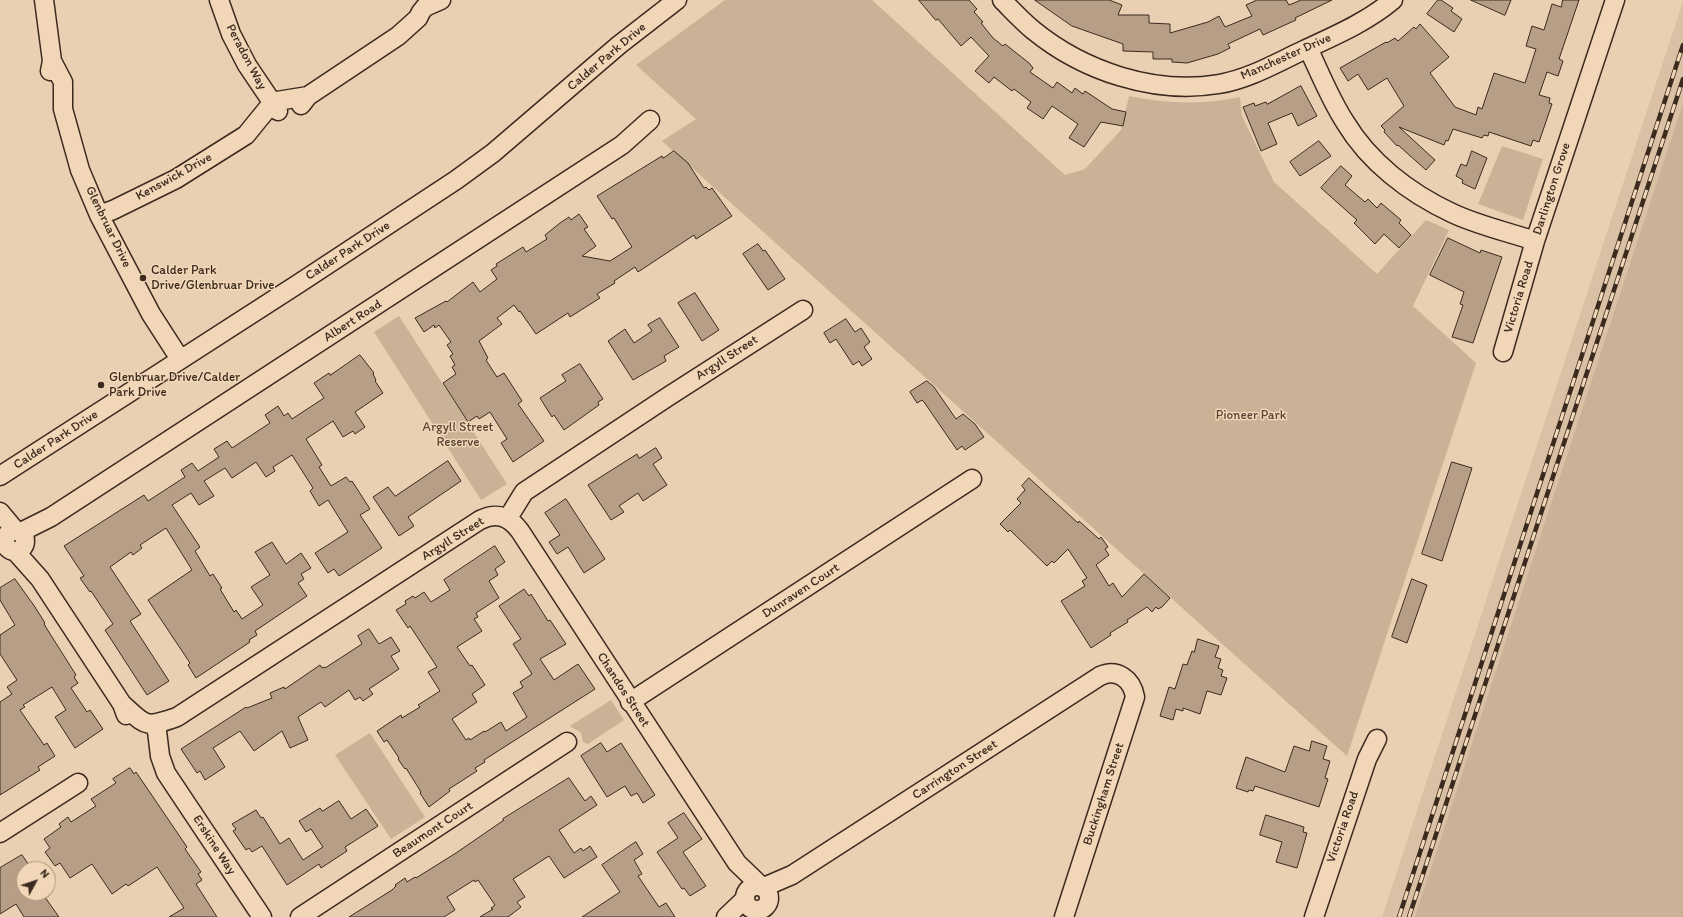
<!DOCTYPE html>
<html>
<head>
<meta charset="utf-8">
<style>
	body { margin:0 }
	#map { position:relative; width:1683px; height:917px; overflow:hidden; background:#ead0b2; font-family:Itim,sans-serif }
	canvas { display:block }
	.north { position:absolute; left:16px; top:861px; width:40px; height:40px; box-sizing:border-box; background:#f1d7b8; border:1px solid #a8927a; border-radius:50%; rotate:50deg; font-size:11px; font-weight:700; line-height:16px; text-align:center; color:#3b2a1e }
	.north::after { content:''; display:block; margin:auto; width:14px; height:18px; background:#3b2a1e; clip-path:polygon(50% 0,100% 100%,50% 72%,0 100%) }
</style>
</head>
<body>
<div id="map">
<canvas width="1683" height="917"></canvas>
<div class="north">N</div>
</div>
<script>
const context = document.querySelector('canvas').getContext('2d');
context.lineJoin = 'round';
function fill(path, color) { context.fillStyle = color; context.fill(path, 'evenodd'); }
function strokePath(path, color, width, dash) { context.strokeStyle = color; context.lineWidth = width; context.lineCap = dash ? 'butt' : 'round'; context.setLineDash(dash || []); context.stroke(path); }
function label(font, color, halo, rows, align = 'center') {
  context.font = font + ' Itim,sans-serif'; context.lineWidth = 3; context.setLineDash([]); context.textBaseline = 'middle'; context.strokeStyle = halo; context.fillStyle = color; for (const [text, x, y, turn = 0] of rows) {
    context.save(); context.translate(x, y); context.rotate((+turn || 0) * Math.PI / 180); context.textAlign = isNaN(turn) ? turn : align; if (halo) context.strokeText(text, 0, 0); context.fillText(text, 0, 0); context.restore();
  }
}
fill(new Path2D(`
	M1683 1V105L1416 917H1382Z`), '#dac1a5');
fill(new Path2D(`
	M725 0H872L1065 175 1085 169 1121 130 1129 96C1167 104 1202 105 1240 97L1242 116 1274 182 1377 274 1426 220 1449 230 1413 306 1476 363 1347 756 662 141 696 119 636 65Z
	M1683 103V917H1415Z
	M1502 146 1543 159 1523 220 1478 204Z
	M399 316 507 484 481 500 374 332Z
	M611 700 624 720 588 744 583 742 581 733 570 726Z
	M370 733 425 817 391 839 335 755Z`), '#cab297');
const building = new Path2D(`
	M919 0H969L977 9 974 12 983 22 981 23 993 38 1003 46 1005 44 1029 63 1033 68 1030 72 1053 88 1057 82 1072 93 1075 88 1083 94 1085 91 1112 109 1126 112 1123 126 1101 122 1084 147 1069 138 1078 124 1052 106 1043 119 1027 108 1031 102 1014 89 1012 91 994 77 989 83 975 71 989 56 971 37 961 46 938 19 936 20Z
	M1035 0H1109L1122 5 1118 15H1149V23L1170 24V33L1208 22 1219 16 1225 27 1252 16 1246 5 1257 0H1286L1289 5 1301 0H1332L1295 18 1296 20 1263 35 1260 29 1228 44 1230 48 1218 54 1187 63 1172 62V59H1153V52L1123 51V44L1072 26Z
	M1438 0H1441L1453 8 1451 11 1462 19 1454 32 1427 14Z
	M1471 0H1511L1505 15Z
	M1563 0H1579L1559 59 1563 61 1558 76 1547 72 1539 95 1550 98 1549 103 1552 104 1539 142 1533 140 1531 146 1489 132 1488 136 1484 135 1482 138 1453 129 1448 141 1446 140 1444 145 1399 127 1435 160 1426 170 1398 145 1397 146 1384 132 1385 130 1381 126 1404 106 1387 78 1368 90 1358 74 1348 81 1340 68 1386 42 1387 43 1395 38 1398 41 1414 27 1416 29 1420 24 1449 57 1430 73 1455 107 1476 115 1478 107 1482 109 1494 73 1525 83 1536 49 1526 46 1532 26 1544 30 1552 4 1561 7Z
	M1301 86 1317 116 1298 126 1292 113 1268 123 1277 144 1261 151 1243 107 1254 103 1255 106 1266 102 1267 104Z
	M1319 141 1331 156 1300 176 1290 162Z
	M674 151 688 163 704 188 706 187 709 190 712 188 732 216 696 239 694 235 638 272 635 267 614 281 615 283 597 294 600 298 570 317 568 313 536 334 520 311 519 312 514 305 497 318 502 324 479 341 488 358 486 360 497 377 504 373 522 401 518 404 544 441 513 462 501 443 507 439 490 412 479 419 477 416 468 422 443 383 456 374 452 367 455 365 450 356 453 354 447 345 451 342 439 325 435 328 434 325 424 332 415 318 446 301 447 302 473 282 480 292 497 279 491 270 497 266 496 264 523 247 526 252 547 239 545 235 560 223 569 217 571 220 579 214 588 227 584 229 596 246 582 256 610 261 632 247 614 218 612 219 597 196 662 156 663 158Z
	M1472 151 1487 158 1475 189 1462 183 1463 180 1456 176 1461 164 1466 166Z
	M1341 166 1352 176 1345 185 1365 202 1368 199 1377 208 1381 203 1401 220 1399 223 1411 235 1399 248 1384 234 1375 244 1354 223 1357 220 1321 188Z
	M1448 238 1480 253 1481 250 1502 257 1473 343 1452 337 1463 305 1460 304 1464 292 1430 275Z
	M758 244 763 251 765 250 785 279 768 290 743 254Z
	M695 293 719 330 702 341 678 303Z
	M660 318 679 347 664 356 666 361 633 380 608 341 625 329 634 343 652 331 648 325Z
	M846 319 855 332 861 328 870 342 864 347 872 359 862 366 859 361 853 365 836 339 830 343 824 333Z
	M360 355 374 373 373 374 376 380 375 381 383 393 355 412 365 427 355 434 353 431 343 437 333 421 306 439 322 465 319 467 331 486 346 477 350 482 352 481 370 509 360 515 382 548 339 576 334 569 328 573 315 553 348 532 328 500 319 506 310 491 313 488 292 455 273 467 275 471 266 477 256 462 232 478 225 468 204 481 214 496 199 505 191 493 172 505 200 547 195 551 210 576 213 574 222 588 220 589 234 612 236 610 242 619 263 605 251 587 270 575 255 552 272 542 286 564 301 553 311 568 301 574 304 579 298 583 307 596 255 631 257 635 249 640 250 642 196 678 188 665 190 663 148 600 192 570 166 528 140 545 142 548 133 555 131 552 110 567 141 614 130 621 169 681 147 695 105 630 113 624 91 591 90 592 80 578 84 576 64 546 144 495 148 501 185 477 181 470 192 463 198 471 219 457 214 449 227 441 232 448 270 423 265 415 278 406 284 416 288 413 292 419 324 398 314 383 329 373 330 375Z
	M580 364 603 399 598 402 599 405 564 430 554 415 552 417 540 398 566 381 562 375Z
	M927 381 934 387 956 419 963 414 975 424 984 437 965 450 962 446 957 450 924 402 922 400 917 403 910 392Z
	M656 448 662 458 653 464 667 485 643 501 638 493 619 506 624 512 611 520 588 485 637 454 639 458Z
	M448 461 461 481 408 517 414 526 399 536 373 497 388 487 395 496Z
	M1452 462 1472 468 1442 561 1422 554Z
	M1029 478 1078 523 1079 521 1099 539 1101 537 1108 547 1105 549 1109 555 1096 565 1109 586 1113 583 1122 597 1144 574 1170 598 1162 607 1158 609 1156 607 1152 612 1147 607 1127 620 1128 622 1110 633 1111 635 1091 648 1061 601 1085 586 1082 581 1087 578 1068 549 1054 563 1052 561 1047 566 1010 530 1008 532 1000 524 1021 503 1017 499 1025 490 1022 486Z
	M566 499 605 559 584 573 568 547 557 554 549 542 560 535 545 513Z
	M495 546 505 562 495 569 498 575 489 581 499 598 476 613 478 617 474 619 482 631 457 647 470 666 472 665 485 685 472 694 477 702 452 719 466 740 469 738 470 740 484 731 485 732 501 722 506 731 527 717 513 693 523 687 520 682 532 674 513 644 521 639 499 606 524 589 529 596 531 594 548 621 550 620 566 644 540 659 554 680 578 664 595 689 484 760 485 762 475 768 477 771 449 789 450 791 429 807 420 793 421 792 406 768 405 769 402 765 398 759 399 758 387 740 384 742 377 731 401 715 402 718 420 707 418 705 440 691 428 672 437 667 410 626 408 628 396 610 406 604 405 601 413 596 415 598 424 592 431 602 450 590 444 580Z
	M15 579 35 607 45 623 44 624 47 629 76 675 74 677 78 683 71 688 87 712 90 710 103 729 75 748 55 717 66 710 52 687 23 705 25 707 20 710 44 745 47 743 55 756 38 767 40 770 0 795V702L12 694 7 687 17 680 0 654V635L15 625 0 600V588Z
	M1412 579 1427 585 1407 643 1392 637Z
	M369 629 379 644 391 637 400 651 391 656 399 669 369 689 373 694 363 701 360 697 355 700 349 690 325 707 321 702 298 717 308 740 290 748 282 731 254 751 240 731 213 748 225 767 205 780 200 771 197 773 181 749 246 707 247 708 272 698 270 693 284 687 285 689 320 665 322 668 324 667 325 668 362 644 358 636Z
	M1198 639 1219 646 1215 657 1221 659 1218 668 1223 670 1221 676 1227 678 1221 695 1207 691 1200 714 1183 708V711L1176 709 1173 720 1160 716 1169 687 1175 689 1183 664 1187 665 1192 651 1194 652Z
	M1312 741 1327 746 1323 759 1330 761 1325 778 1328 779 1319 807 1255 786 1253 791 1249 790 1248 792 1236 788 1246 757 1285 772 1294 746 1309 751Z
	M601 743 607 752 621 743 655 795 643 803 637 793 631 796 625 786 607 797 581 756Z
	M130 768 134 774 136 772 187 847 185 849 201 872 198 874 202 880 196 884 217 917H169L184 908 157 867 128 886 126 884 112 894 92 864 70 878 60 863 55 866 45 852 50 848 44 839 61 827 59 824 68 817 71 822 96 806 91 799 116 783 113 779Z
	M569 778 585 801 591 796 597 805 559 830 574 853 581 848 583 851 590 846 597 857 564 878 549 856 513 879 525 897 517 902 521 907 508 917H480L493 909 491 908 495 905 478 880 475 882 474 880 447 897 455 910 444 917H349L392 890 396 886 395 885 405 878 407 882 415 877 416 878 456 853 504 820 503 819Z
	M339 801 351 819 366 809 378 826 345 847 347 851 321 868 319 864 287 885 262 846 252 852 249 848 246 850 233 831 236 829 232 824 256 810 261 818 263 817 280 844 289 838 303 860 323 847 311 829 306 832 299 821 320 808 322 811Z
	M684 813 702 839 683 852 706 886 690 896 684 888 682 889 657 852 678 838 668 823Z
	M1266 815 1304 827 1303 832 1307 833 1297 868 1276 862 1282 842 1260 835Z
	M636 842 643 854 634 860 642 874 638 876 659 907 666 903 675 917H582L620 892 602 865Z
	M22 855 31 868 24 869V893H42L59 917H24L16 904 0 914V868Z`);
fill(building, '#b69f86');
strokePath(building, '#3b2a1e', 1);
const minor = new Path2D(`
	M44 0 52 61 50 71
	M219 0 231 34 247 65 278 111
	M1002 0C1012 10 1022 21 1033 30 1083 71 1154 95 1219 84 1249 79 1276 63 1304 50 1334 36 1367 22 1393 0
	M1308 48C1320 73 1330 99 1345 122 1369 162 1409 193 1452 213 1477 225 1508 232 1535 241
	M52 61 63 82V109L80 170 99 215 151 314 180 359
	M301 105 308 96 398 36 418 18 421 12 425 7 441 0
	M99 215 113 210 176 179 246 135 272 103 277 101 308 96
	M1503 352 1535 241 1615 0
	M0 476 298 284 456 180 493 153 619 45 677 0
	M0 512 15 530
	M508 518 524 492 669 396 803 310
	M5 541a10 10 0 1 1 20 0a10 10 0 1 1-20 0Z
	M21 532 51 517 622 145 650 120
	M15 551 40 579 122 704 126 715
	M630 702 972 479
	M122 704C146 725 143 729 177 717L480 520C496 512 509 516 520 531L737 863 761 886
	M153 724 157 731 160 756 166 773 262 917
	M0 833 78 783
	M745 898a12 12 0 1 1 24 0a12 12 0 1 1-24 0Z
	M764 887 792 875 1100 676C1117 668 1132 679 1135 697L1064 917
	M300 917 567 742
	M726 917 745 899
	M1314 917 1367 759 1377 739`);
strokePath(minor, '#3b2a1e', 21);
strokePath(minor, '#f1d7b8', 18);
const rail = new Path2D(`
	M1399 917 1683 45
	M1409 917 1683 79`);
strokePath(rail, '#3b2a1e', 4.5);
strokePath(rail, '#f1d7b8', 3, [9]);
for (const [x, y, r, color] of [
	[143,278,4,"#3b2a1e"],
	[101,385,4,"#3b2a1e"]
]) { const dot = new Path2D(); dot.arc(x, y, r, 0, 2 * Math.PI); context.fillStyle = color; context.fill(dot); strokePath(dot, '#f1d7b8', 1.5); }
label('13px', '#3b2a1e', '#f1d7b8', [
	["Peradon Way",246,57,62],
	["Calder Park Drive",607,57,-40],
	["Manchester Drive",1286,57,-24],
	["Kenswick Drive",174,177,-29],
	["Darlington Grove",1552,189,-72],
	["Glenbruar Drive",108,227,64],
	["Calder Park Drive",348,251,-33],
	["Victoria Road",1519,297,-73],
	["Albert Road",353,321,-33],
	["Argyll Street",727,358,-33],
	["Calder Park Drive",56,440,-33],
	["Argyll Street",453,539,-32],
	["Dunraven Court",801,591,-33],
	["Chandos Street",623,690,57],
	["Carrington Street",955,770,-33],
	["Buckingham Street",1104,794,-72],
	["Victoria Road",1343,827,-71],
	["Beaumont Court",433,830,-33],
	["Erskine Way",214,845,57]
]);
label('13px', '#3b2a1e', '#f1d7b8', [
	["Calder Park",151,271],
	["Drive/Glenbruar Drive",151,286],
	["Glenbruar Drive/Calder",109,378],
	["Park Drive",109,393]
], 'left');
label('13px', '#584536', '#f1d7b8', [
	["Pioneer Park",1251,416],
	["Argyll Street",458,428],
	["Reserve",458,443]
]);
</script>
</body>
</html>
